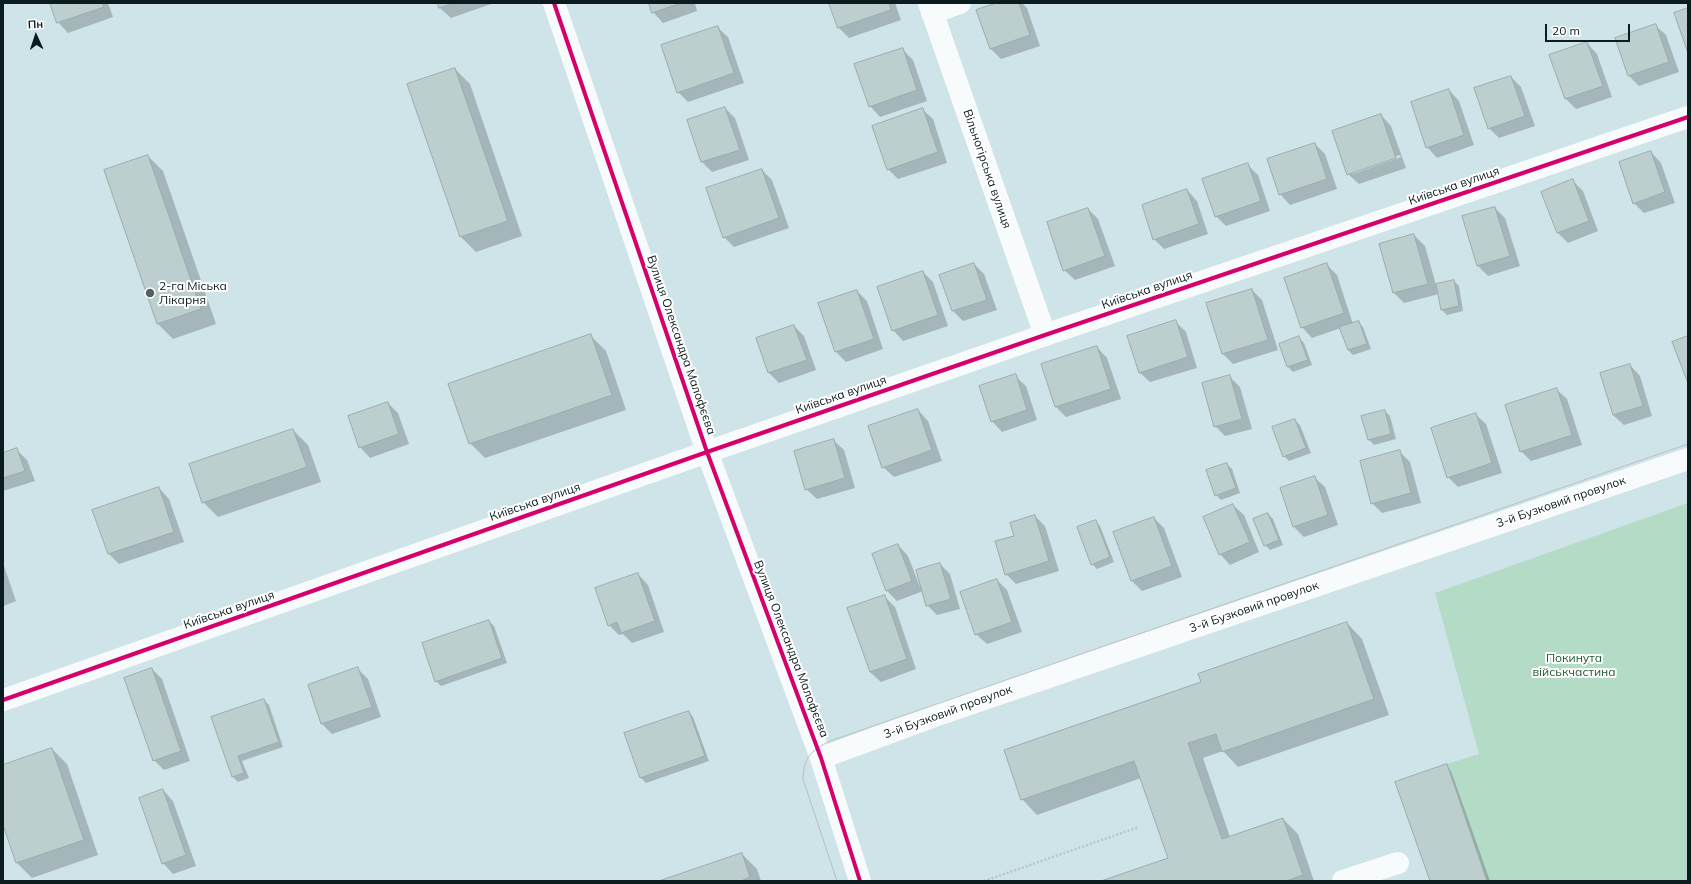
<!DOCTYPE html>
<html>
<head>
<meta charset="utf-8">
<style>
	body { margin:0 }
	#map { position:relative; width:1691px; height:884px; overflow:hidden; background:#cee4e8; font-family:Mulish,sans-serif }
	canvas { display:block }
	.frame { position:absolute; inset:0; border:4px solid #0c1b1e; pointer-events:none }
	.north { position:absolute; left:16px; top:16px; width:40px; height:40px; -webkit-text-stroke:3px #fff; paint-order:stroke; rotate:357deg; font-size:11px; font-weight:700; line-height:16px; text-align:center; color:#0c1b1e }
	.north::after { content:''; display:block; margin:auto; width:14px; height:18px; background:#0c1b1e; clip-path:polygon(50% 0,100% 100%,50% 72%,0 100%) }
	.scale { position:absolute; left:1545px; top:24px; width:85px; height:18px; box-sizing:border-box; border:2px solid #0c1b1e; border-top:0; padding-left:5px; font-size:12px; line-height:14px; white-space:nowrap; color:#0c1b1e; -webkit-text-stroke:3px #fff; paint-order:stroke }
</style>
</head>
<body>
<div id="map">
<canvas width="1691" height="884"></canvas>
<div class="frame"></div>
<div class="north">Пн</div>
<div class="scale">20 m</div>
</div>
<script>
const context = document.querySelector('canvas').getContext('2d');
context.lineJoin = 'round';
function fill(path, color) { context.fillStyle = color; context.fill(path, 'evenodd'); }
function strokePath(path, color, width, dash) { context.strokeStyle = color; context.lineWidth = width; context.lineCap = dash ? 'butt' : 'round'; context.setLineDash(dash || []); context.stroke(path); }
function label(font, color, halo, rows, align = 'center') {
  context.font = font + ' Mulish,sans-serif'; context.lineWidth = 4; context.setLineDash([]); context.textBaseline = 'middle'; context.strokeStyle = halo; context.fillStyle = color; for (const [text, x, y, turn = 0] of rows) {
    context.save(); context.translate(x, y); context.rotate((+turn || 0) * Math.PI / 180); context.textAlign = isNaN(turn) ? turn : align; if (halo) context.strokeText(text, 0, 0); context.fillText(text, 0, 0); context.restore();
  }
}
fill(new Path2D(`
	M1688 503V881H1487L1447 764 1479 754 1435 593Z`), '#b4dbc6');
fill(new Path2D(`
	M51 3H108L113 17 68 33 58 22Z
	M439 3H494L451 18 440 8Z
	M650 3H695L697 11 663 23 653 12Z
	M830 3H895L901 20 849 38 839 28Z
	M1000 3H1022L1027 8 1040 46 1001 59 991 49 978 11Z
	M1655 25 1666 35 1679 72 1639 86 1629 76Z
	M717 27 728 37 744 83 688 102 678 92Z
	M1587 43 1597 54 1612 97 1576 109 1566 99Z
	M902 49 913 60 927 101 880 117 870 106Z
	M455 69 470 84 522 236 476 252 461 237 408 85Z
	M1511 77 1521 87 1535 126 1499 138 1489 128Z
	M1449 90 1459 101 1474 145 1437 158 1427 147Z
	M725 108 735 118 749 160 712 172 702 162 688 120Z
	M922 109 933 119 947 163 898 179 888 169Z
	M1381 115 1391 126 1406 168 1359 184 1348 174ZM1400 155 1401 157 1353 174V172Z
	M1315 144 1325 154 1337 189 1290 205 1280 194Z
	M1651 152 1661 163 1675 203 1644 213 1634 203Z
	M148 156 163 171 216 324 173 339 158 324 105 171Z
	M1248 165 1258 175 1270 211 1226 226 1216 216Z
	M762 170 772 180 789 228 734 247 724 237Z
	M1573 181 1583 191 1598 231 1568 243 1557 232Z
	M1187 190 1197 201 1208 234 1164 249 1154 239Z
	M1495 208 1505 218 1520 266 1488 276 1478 266 1463 217Z
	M1088 209 1098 219 1115 266 1075 280 1064 270Z
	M1414 235 1425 246 1436 285 1454 281 1459 286 1463 311 1447 315 1442 310 1439 294 1404 303 1394 293 1380 244Z
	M974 264 984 274 997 310 963 321 953 311 941 275Z
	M1327 265 1337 275 1353 324 1358 322 1363 327 1371 349 1353 355 1348 350 1341 328 1312 338 1302 327Z
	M923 272 933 282 948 326 903 341 893 330Z
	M1252 290 1262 300 1278 350 1233 364 1223 354Z
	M857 291 867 301 883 349 846 362 835 351Z
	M1175 321 1186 332 1197 368 1150 382 1139 372Z
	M794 326 804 336 816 370 779 383 769 373Z
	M591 336 606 351 626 410 485 458 470 443Z
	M1299 338 1304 343 1312 365 1293 372 1288 367 1280 345Z
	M1097 347 1107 358 1121 399 1066 417 1055 406Z
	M1630 365 1640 376 1652 416 1624 425 1613 415Z
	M1015 376 1026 386 1037 420 1002 432 992 421Z
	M1230 377 1240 387 1252 429 1225 436 1215 426Z
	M1556 389 1567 399 1582 445 1531 461 1521 451Z
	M388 403 398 413 409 444 370 458 360 447Z
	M918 410 928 421 942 461 894 477 883 467Z
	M1385 411 1390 416 1396 439 1374 445 1369 440Z
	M1475 414 1486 424 1502 473 1458 487 1448 477Z
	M1295 420 1300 425 1311 453 1289 461 1284 456Z
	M293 430 308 445 321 482 218 517 203 502Z
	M833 440 844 450 855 488 817 499 806 489Z
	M17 450 27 460 35 481 3 491V454Z
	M1399 451 1410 462 1421 503 1382 513 1372 503Z
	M1227 464 1232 469 1240 493 1221 500 1216 495Z
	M1314 477 1325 487 1338 525 1304 537 1294 527Z
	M159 488 169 499 184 542 119 564 109 554 94 511Z
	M1233 505 1244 515 1259 552 1230 565 1220 554Z
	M1268 514 1273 519 1283 545 1270 550 1265 545Z
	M1035 516 1045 526 1059 571 1016 584 1006 574Z
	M1154 518 1164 528 1182 577 1142 591 1132 581 1114 532Z
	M1095 521 1100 526 1114 562 1097 569 1092 564Z
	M898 545 908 556 920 587 940 564 950 574 960 609 937 615 927 605 923 591 897 601 887 591 873 554Z
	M3 563 16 601 3 606Z
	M638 574 648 585 664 632 632 643 623 634 619 635 609 625Z
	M997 580 1007 590 1022 632 987 644 976 634Z
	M884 596 895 607 916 669 881 682 870 672Z
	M489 621 494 626 507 663 441 686 436 681Z
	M1347 623 1362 639 1389 715 1238 767 1223 751 1203 758 1230 837 1283 819 1298 834 1314 881H1104L1169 858 1141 778 1037 815 1022 799 1202 683Z
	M152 669 162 679 190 761 164 770 154 760Z
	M358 669 368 679 381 717 332 734 322 724Z
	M264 700 269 705 283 747 242 761 249 778 238 782 233 777 212 717Z
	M688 712 693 717 709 761 646 783 641 778 626 733Z
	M52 749 67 764 98 855 32 878 17 863 3 822V766Z
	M1446 766 1451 771 1490 881H1431Z
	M163 790 173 801 196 866 173 874 163 863Z
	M742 854 757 869 761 881H663Z`), '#0003');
const building = new Path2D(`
	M50 3H102L104 7 57 23Z
	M438 3H455L439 8Z
	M649 3H681L652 13Z
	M829 3H889L891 10 838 28Z
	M997 3H1019L1030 35 990 49 976 10Z
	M1688 8V53L1674 13Z
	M1656 24 1669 62 1628 76 1615 38Z
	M718 26 734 73 677 93 661 45Z
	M1587 42 1603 86 1565 99 1549 55Z
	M903 48 917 90 869 107 854 64Z
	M455 68 508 221 460 237 407 84Z
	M1511 76 1525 116 1488 129 1474 88Z
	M1449 89 1464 135 1426 148 1411 102Z
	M725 107 740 150 701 162 687 120Z
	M923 108 938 152 887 170 872 126Z
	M1381 114 1396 158 1347 175 1332 131Z
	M1315 143 1327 179 1279 195 1267 159Z
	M1651 151 1665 192 1633 204 1619 162Z
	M148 155 201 309 157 324 104 170Z
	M1248 163 1261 201 1215 217 1202 179Z
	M762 169 779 218 723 238 706 188Z
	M1573 179 1589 221 1557 233 1541 192Z
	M1187 189 1199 224 1153 240 1142 205Z
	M1495 207 1510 256 1477 266 1462 216Z
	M1088 208 1105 256 1063 271 1047 222Z
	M1414 234 1428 284 1393 293 1379 244Z
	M974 263 987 300 952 311 939 275Z
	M1327 263 1344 313 1301 328 1284 278Z
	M923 271 938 315 892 331 877 287Z
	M1454 280 1459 306 1441 310 1436 284Z
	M1252 289 1268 340 1222 354 1206 303Z
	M857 290 874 339 835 352 818 303Z
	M1176 320 1188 357 1139 373 1127 336Z
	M1359 321 1367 344 1348 350 1339 327Z
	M794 325 807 360 768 373 756 338Z
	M591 334 612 395 469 444 448 384Z
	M1299 336 1308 360 1287 367 1279 344Z
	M1688 336V383L1672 342Z
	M1097 346 1111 389 1055 407 1041 364Z
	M1630 364 1643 406 1613 415 1600 373Z
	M1016 374 1027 410 991 422 979 386Z
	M1230 375 1242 419 1214 427 1202 383Z
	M1557 388 1572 435 1520 452 1505 405Z
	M388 402 399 434 359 448 348 416Z
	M918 409 932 450 882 468 868 426Z
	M1385 410 1391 434 1368 440 1361 416Z
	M1476 413 1492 463 1447 478 1431 428Z
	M1295 419 1306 448 1283 457 1272 427Z
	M293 429 307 467 202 503 189 464Z
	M834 439 845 478 805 490 794 451Z
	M17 448 25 471 3 478V453Z
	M1400 450 1411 493 1371 504 1360 461Z
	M1227 463 1236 488 1215 496 1206 470Z
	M1315 476 1328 515 1293 527 1280 488Z
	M159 487 174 532 108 554 92 510Z
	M1233 504 1250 542 1219 555 1203 517Z
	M1268 513 1279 540 1264 546 1253 519Z
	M1035 515 1049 561 1005 575 995 541 1014 536 1010 523Z
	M1154 517 1172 566 1131 581 1113 532Z
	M1096 520 1110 557 1091 565 1077 527Z
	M898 544 912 581 886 591 872 554Z
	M940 563 951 599 926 606 916 570Z
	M638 573 655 621 621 633 617 622 608 626 595 588Z
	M997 579 1012 622 975 635 960 592Z
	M885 595 907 659 870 672 847 608Z
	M489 620 502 658 435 682 422 643Z
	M1347 622 1374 699 1222 752 1216 734 1188 743 1222 839 1283 818 1303 875 1286 881H1101L1168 858 1134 761 1021 800 1004 750 1201 682 1198 674Z
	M358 667 372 707 321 724 308 685Z
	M152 668 181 751 153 761 124 678Z
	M264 699 279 742 238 756 244 773 232 777 211 717Z
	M689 711 705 756 640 778 624 733Z
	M52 748 84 840 16 863 3 825V765Z
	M1447 764 1487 881H1430L1395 782Z
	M163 789 186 855 162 864 139 798Z
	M742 853 750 877 743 880V881H659Z`);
fill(building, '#bdcece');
strokePath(building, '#9babac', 1);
strokePath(new Path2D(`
	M984 881 1139 827`), '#bdc3c5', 2.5, [2, 2]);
strokePath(new Path2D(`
	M554 3 707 452 821 758 860 881
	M929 3 1045 335
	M932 13 960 3
	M3 700 707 452 1045 335 1688 117
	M821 758 943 713 1688 459
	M1343 881 1398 863`), '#f8fbfc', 22);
strokePath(new Path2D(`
	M837 881 803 779C804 756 811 751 830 741L1688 444`), '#babfc1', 1);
strokePath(new Path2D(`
	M554 3 707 452 821 758 860 881
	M3 700 707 452 1045 335 1688 117`), '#d6006c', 4);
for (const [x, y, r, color] of [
	[150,293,5,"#506165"]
]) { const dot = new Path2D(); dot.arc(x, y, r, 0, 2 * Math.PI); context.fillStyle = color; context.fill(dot); strokePath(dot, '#fff', 1.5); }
label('12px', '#0c1b1e', '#fff', [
	["Вільногірська вулиця",987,169,71],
	["Київська вулиця",1454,186,-19],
	["Київська вулиця",1147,290,-19],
	["Вулиця Олександра Малофєєва",681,345,71],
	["Київська вулиця",841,395,-19],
	["Київська вулиця",535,502,-19],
	["3-й Бузковий провулок",1561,502,-19],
	["3-й Бузковий провулок",1254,607,-19],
	["Київська вулиця",229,610,-19],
	["Вулиця Олександра Малофєєва",791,649,69],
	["3-й Бузковий провулок",948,712,-20]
]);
label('12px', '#0c1b1e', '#fff', [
	["2-га Міська",159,286],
	["Лікарня",159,300]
], 'left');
label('12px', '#1d5b31', '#fff', [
	["Покинута",1574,658],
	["військчастина",1574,672]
]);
</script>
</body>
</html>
